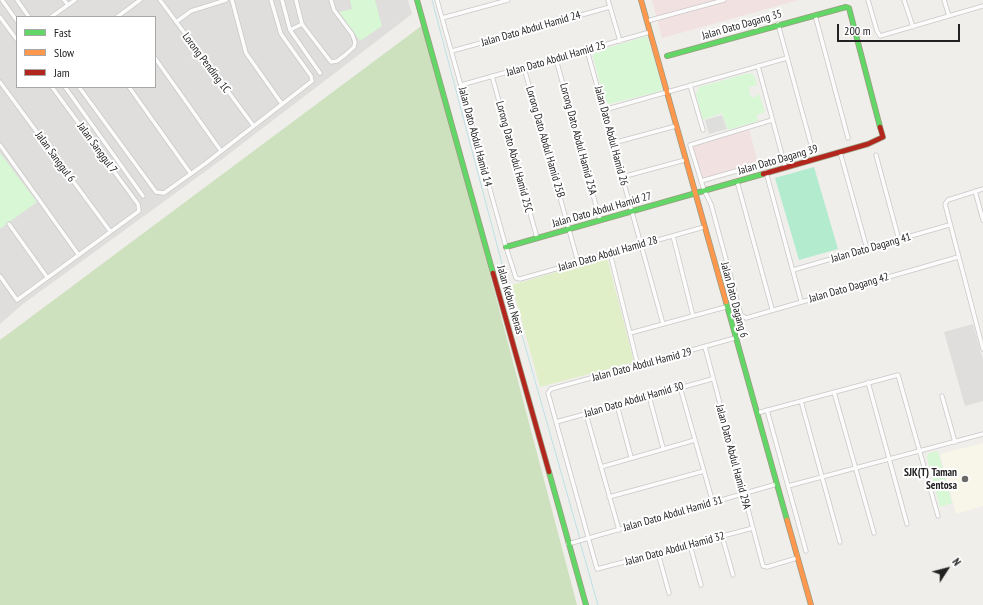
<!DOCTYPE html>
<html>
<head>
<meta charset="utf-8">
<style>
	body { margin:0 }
	#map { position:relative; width:983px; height:605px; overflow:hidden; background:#f0eeeb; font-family:"PT Sans Narrow",sans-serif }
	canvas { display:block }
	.legend { position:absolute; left:16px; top:16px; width:140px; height:72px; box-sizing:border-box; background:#fff; border:1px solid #a7a7a7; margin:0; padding:5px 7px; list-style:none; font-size:12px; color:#222 }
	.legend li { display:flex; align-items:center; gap:8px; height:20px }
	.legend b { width:20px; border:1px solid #a7a7a7 }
	.north { position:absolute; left:927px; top:549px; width:40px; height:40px; -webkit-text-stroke:3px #fff; paint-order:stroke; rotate:54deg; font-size:11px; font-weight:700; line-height:16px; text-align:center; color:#222 }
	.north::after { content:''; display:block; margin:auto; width:14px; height:18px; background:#222; clip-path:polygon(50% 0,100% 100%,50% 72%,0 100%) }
	.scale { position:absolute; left:837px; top:24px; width:123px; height:18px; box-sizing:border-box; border:2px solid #222; border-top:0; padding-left:5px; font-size:12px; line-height:14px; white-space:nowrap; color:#222; -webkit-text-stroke:3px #fff; paint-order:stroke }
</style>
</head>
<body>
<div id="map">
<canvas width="983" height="605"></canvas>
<ul class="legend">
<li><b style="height:5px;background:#63d668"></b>Fast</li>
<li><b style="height:5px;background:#ff974d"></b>Slow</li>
<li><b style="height:5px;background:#b3261e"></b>Jam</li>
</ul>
<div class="north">N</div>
<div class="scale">200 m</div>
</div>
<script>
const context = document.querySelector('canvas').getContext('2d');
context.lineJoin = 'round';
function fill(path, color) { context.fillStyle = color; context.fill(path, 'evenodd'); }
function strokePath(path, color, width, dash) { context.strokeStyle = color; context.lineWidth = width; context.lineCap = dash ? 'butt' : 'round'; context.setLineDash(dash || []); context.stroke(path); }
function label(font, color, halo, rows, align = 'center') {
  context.font = font + ' "PT Sans Narrow",sans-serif'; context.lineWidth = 4; context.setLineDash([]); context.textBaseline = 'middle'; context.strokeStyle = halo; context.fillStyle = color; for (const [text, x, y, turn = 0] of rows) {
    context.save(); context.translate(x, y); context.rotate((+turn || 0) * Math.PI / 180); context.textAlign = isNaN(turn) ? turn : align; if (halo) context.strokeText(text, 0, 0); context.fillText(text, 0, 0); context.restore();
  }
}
fill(new Path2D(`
	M0 0H408L412 14 221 160 23 304 0 324ZM17 17H155V87H17Z
	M973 324 983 360V401L965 406 944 332Z`), '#dfdedc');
fill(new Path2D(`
	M652 0H799L662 38Z
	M749 129 758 163 702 179 692 146Z`), '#f2e1e1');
fill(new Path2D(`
	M983 443V506L956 514 940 454Z`), '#f8f6e8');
fill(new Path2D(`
	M722 115 727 129 709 134 705 120Z`), '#dededc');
fill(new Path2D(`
	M607 257 634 362 540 387 512 285Z`), '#e0efc7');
fill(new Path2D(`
	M424 24 577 605H0V340Z`), '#cde1be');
fill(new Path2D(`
	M350 0H375L382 26 360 41 339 12 352 9Z
	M647 36 662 87 661 91 609 104 604 100 593 56 594 52Z
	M749 73 754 75 757 85 749 87 750 95 754 98 759 94 765 112 757 115 758 121 728 130 722 113 703 120 696 95 699 87Z
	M0 153 37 202 0 229Z
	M938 451 952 503 940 507 927 457 929 453Z`), '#d7f7d5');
fill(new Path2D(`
	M814 167 838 249 799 260 775 178Z`), '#b2ebce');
strokePath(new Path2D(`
	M432 0 505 275 580 539
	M580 542 598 605`), '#bce1e6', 1);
const street = new Path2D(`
	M2 0 17 21
	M17 0 29 17
	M64 0 68 5
	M160 0 253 125
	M232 0 246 53 282 104
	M282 0 290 30 320 73
	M296 0 302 24 331 62 337 61 345 55 354 47 355 42 352 34 334 10 331 0
	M437 0 506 247 516 278 520 279 704 227
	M608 0 620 41
	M868 0 877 31 880 36 983 6
	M904 0 913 27
	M944 0 949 16
	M815 15 848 138
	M0 17 17 40
	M51 17 75 0
	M117 17 140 0
	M442 18 508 0
	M647 21 724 0
	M176 22 191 11 226 0
	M778 24 812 148
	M290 30 302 24
	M587 50 663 324
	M452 51 610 7
	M155 58 221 151
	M556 59 600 220
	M758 66 785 166
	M524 68 578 262
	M492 76 537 238
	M0 82 110 231
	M461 85 650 32
	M690 85 703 130
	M65 87 143 196
	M79 87 156 192 164 193 206 163 312 81 311 76 281 34 271 0
	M129 87 191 174
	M604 110 787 58
	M772 120 690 145 704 190 711 204 741 315 746 318 958 257
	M613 143 676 126
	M0 145 78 254
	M840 152 867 249
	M876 155 899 240
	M766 172 801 301
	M622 177 685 160
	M701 181 782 158
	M737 181 772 309
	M983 189 948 200 945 204 983 349
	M975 191 983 220
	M9 224 47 277
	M673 236 693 316
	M610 253 638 366
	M793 270 949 225
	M0 276 17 300 139 211 138 204 52 87
	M630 333 726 307
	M735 338 551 389 548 393 597 569 753 528
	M705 347 763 566 767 567 797 558
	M868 382 907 524
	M680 387 713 503
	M834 392 874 533
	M649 396 663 448
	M942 396 955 442
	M801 401 840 542
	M617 405 631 457
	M767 410 806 551
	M757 413 898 375 938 516
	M586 414 619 530
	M556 422 712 379
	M601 467 695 440
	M788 486 983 434
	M609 497 704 471
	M722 536 733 575
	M568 544 777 484
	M690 545 701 585
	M658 553 669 593`);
const fast = new Path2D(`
	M417 0 493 273
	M667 56 846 7 849 8 880 127
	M506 247 763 174
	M726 302 787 520
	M549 472 586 605`);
const slow = new Path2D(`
	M641 0 726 302
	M787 520 811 605`);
const jam = new Path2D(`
	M763 174 868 144 883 137 880 127
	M493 273 549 472`);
strokePath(street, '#c9c8c7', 5);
strokePath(fast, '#9b9c81', 6);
strokePath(slow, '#9b9c81', 6);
strokePath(jam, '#9b9c81', 6);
strokePath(street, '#fdfcfc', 3.5);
strokePath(fast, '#63d668', 4.5);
strokePath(slow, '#ff974d', 4.5);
strokePath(jam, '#b3261e', 4.5);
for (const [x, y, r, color] of [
	[965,479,4,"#6a6968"]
]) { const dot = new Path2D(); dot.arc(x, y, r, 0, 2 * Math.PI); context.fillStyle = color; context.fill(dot); strokePath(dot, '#fff', 1.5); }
label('11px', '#222', '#fff', [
	["Jalan Dato Dagang 35",742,25,-16],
	["Jalan Dato Abdul Hamid 24",531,29,-16],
	["Jalan Dato Abdul Hamid 25",556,59,-16],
	["Lorong Pending 1C",206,63,53],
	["Jalan Dato Abdul Hamid 26",611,136,75],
	["Jalan Dato Abdul Hamid 14",475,137,75],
	["Lorong Dato Abdul Hamid 25A",578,139,75],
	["Lorong Dato Abdul Hamid 25B",545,142,74],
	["Jalan Sanggul 7",97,148,54],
	["Jalan Sanggul 6",55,157,54],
	["Lorong Dato Abdul Hamid 25C",514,157,75],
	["Jalan Dato Dagang 39",778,160,-16],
	["Jalan Dato Abdul Hamid 27",602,210,-16],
	["Jalan Dato Dagang 41",871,248,-16],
	["Jalan Dato Abdul Hamid 28",608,254,-16],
	["Jalan Dato Dagang 42",849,288,-16],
	["Jalan Kebun Nenas",510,300,74],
	["Jalan Dato Dagang 6",734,300,75],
	["Jalan Dato Abdul Hamid 29",642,365,-15],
	["Jalan Dato Abdul Hamid 30",634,400,-16],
	["Jalan Dato Abdul Hamid 29A",733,457,75],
	["Jalan Dato Abdul Hamid 31",673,514,-16],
	["Jalan Dato Abdul Hamid 32",675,549,-15]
]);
label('bold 11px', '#222', '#fff', [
	["SJK(T) Taman",957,473],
	["Sentosa",957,486]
], 'right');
</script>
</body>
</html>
